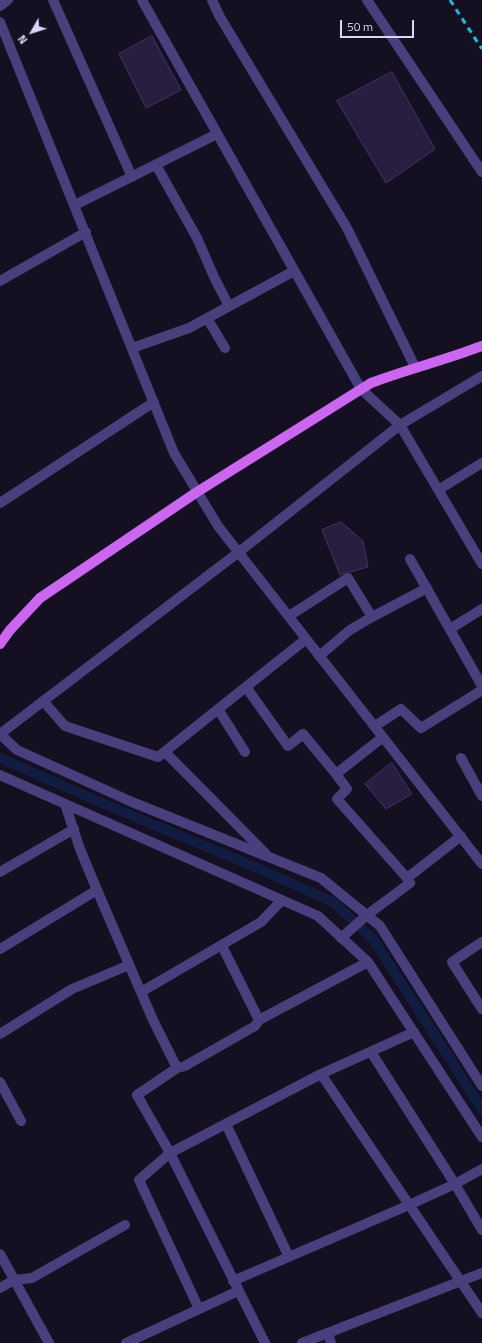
<!DOCTYPE html>
<html>
<head>
<meta charset="utf-8">
<style>
	body { margin:0 }
	#map { position:relative; width:482px; height:1343px; overflow:hidden; background:#151021; font-family:"Titillium Web",sans-serif }
	canvas { display:block }
	.north { position:absolute; left:12px; top:12px; width:40px; height:40px; -webkit-text-stroke:3px #151021; paint-order:stroke; rotate:231deg; font-size:11px; font-weight:700; line-height:16px; text-align:center; color:#ddd4fb }
	.north::after { content:''; display:block; margin:auto; width:14px; height:18px; background:#ddd4fb; clip-path:polygon(50% 0,100% 100%,50% 72%,0 100%) }
	.scale { position:absolute; left:340px; top:20px; width:74px; height:18px; box-sizing:border-box; border:2px solid #ddd4fb; border-top:0; padding-left:5px; font-size:12px; line-height:14px; white-space:nowrap; color:#ddd4fb; -webkit-text-stroke:3px #151021; paint-order:stroke }
</style>
</head>
<body>
<div id="map">
<canvas width="482" height="1343"></canvas>
<div class="north">N</div>
<div class="scale">50 m</div>
</div>
<script>
const context = document.querySelector('canvas').getContext('2d');
context.lineJoin = 'round';
function strokePath(path, color, width, dash) { context.strokeStyle = color; context.lineWidth = width; context.lineCap = dash ? 'butt' : 'round'; context.setLineDash(dash || []); context.stroke(path); }
function fill(path, color) { context.fillStyle = color; context.fill(path, 'evenodd'); }
strokePath(new Path2D(`
	M0 758 116 809 255 867 333 902 373 939 482 1109`), '#101d40', 10);
const building = new Path2D(`
	M152 36 181 90 146 108 119 54Z
	M392 72 435 149 386 183 337 101Z
	M341 522 363 541 368 567 350 572H347L340 575 322 530Z
	M392 763 412 794 386 809 365 784Z`);
fill(building, '#281e40');
strokePath(building, '#43326a', 1);
strokePath(new Path2D(`
	M53 0 132 177
	M142 0 361 389 400 425 482 564
	M212 0 220 17 347 228 415 367
	M367 0 482 172
	M0 6 8 0
	M0 22 174 453 218 526 482 864
	M156 165 197 238 215 279 229 306
	M75 205 217 134
	M0 281 86 232
	M207 318 225 348
	M132 348 189 328 294 271
	M438 490 482 463
	M0 503 154 402
	M410 559 482 686
	M289 616 348 578 372 617 427 588
	M450 629 482 609
	M319 656 350 630 372 617
	M246 687 288 746 303 734 336 774 383 737
	M44 702 65 726 158 757 306 639
	M218 709 245 752
	M375 726 401 709 421 728 482 690
	M0 734 239 552 400 425 482 376
	M1 735 17 750 132 802 321 878 380 926 482 1086
	M165 752 266 854
	M461 758 482 796
	M336 774 347 789 337 799 407 878 410 883 367 915 341 938
	M0 775 318 916 368 962 482 1137
	M65 804 80 849 97 890 153 1020 177 1068
	M0 872 74 829
	M407 878 461 836
	M482 942 452 962 482 1009
	M222 946 259 1020
	M0 949 97 890
	M141 992 261 922 282 900
	M0 1034 72 989 129 965
	M371 1052 455 1184 482 1230
	M321 1074 482 1313
	M0 1082 21 1121
	M226 1124 289 1257
	M0 1254 49 1343
	M233 1281 409 1205 455 1184 482 1169
	M0 1288 14 1280 32 1278 125 1225
	M199 1309 139 1180 170 1153 137 1095 177 1068 185 1066 255 1026 259 1020 368 962
	M328 1333 331 1343
	M126 1343 238 1291
	M265 1343 170 1153 321 1074 414 1032
	M302 1343 482 1273`), '#483f7c', 10);
strokePath(new Path2D(`
	M0 644 10 630 40 598 197 492 371 383C408 369 446 360 482 346`), '#cb66f0', 10);
strokePath(new Path2D(`
	M450 0 482 49`), '#16bbe5', 3, [6, 5]);
</script>
</body>
</html>
